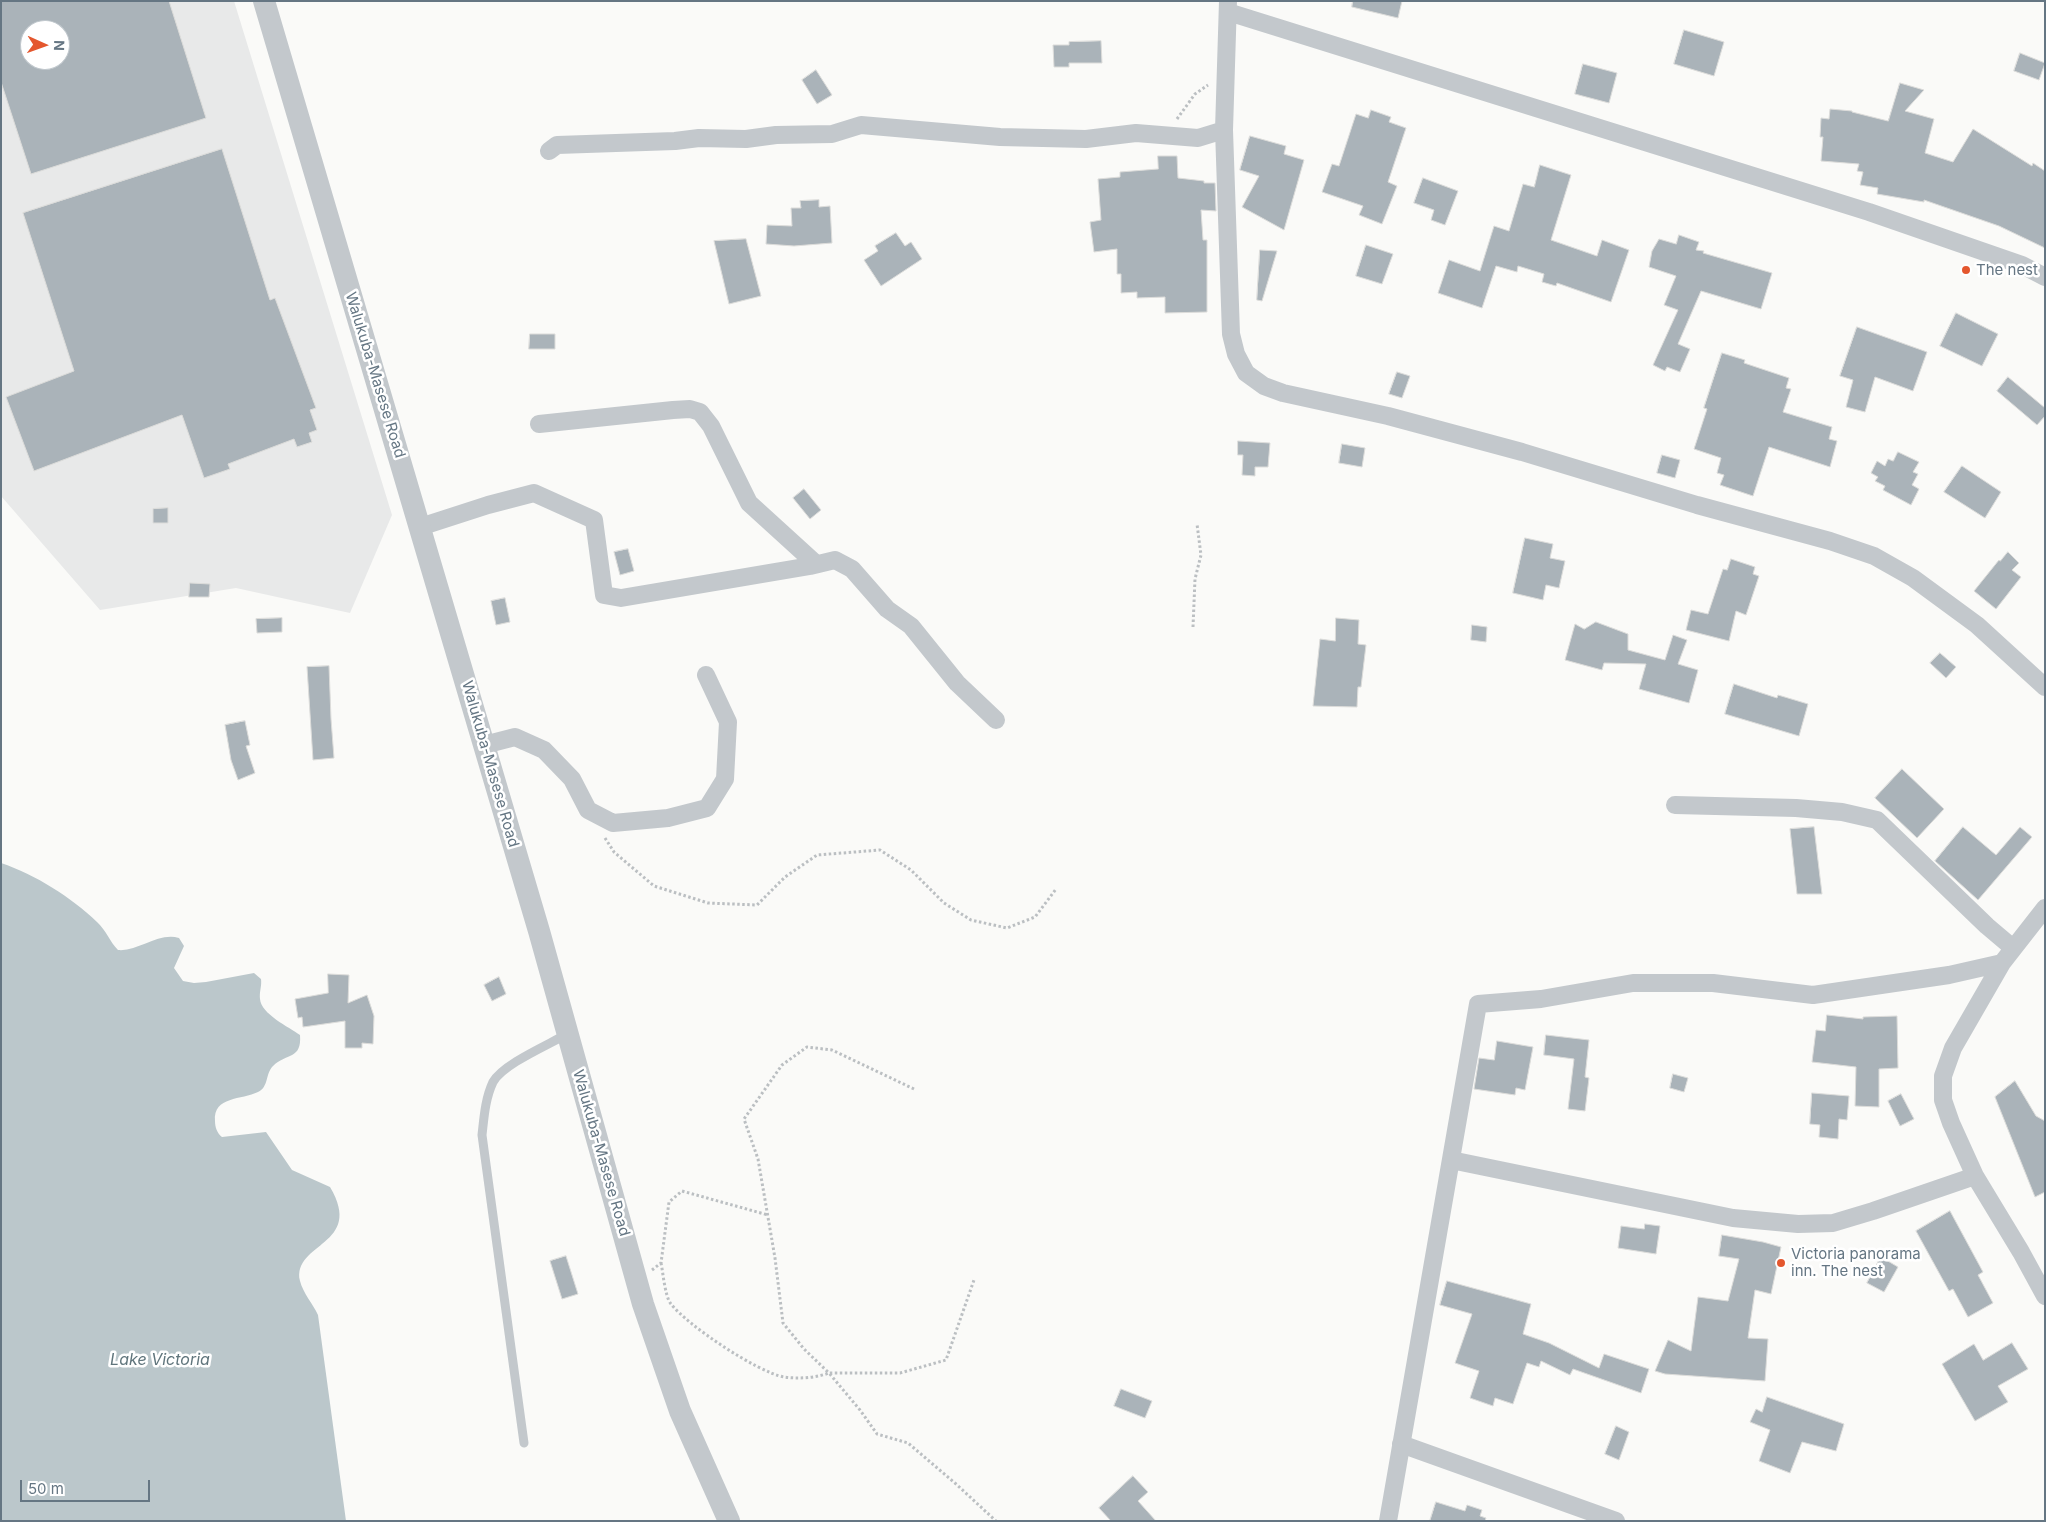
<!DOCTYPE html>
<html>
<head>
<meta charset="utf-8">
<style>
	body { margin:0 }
	#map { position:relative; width:2046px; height:1522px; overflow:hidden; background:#fafaf8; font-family:Inter,sans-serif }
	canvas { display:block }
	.frame { position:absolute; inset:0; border:2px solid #657683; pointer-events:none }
	.north { position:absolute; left:20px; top:20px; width:50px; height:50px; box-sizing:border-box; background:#fff; border:1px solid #c1c8cd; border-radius:50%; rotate:92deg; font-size:14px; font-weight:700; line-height:20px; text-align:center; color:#657683 }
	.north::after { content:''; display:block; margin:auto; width:18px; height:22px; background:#e4572e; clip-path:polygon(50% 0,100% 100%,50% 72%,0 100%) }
	.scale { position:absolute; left:20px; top:1480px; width:130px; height:22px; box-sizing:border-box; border:2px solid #657683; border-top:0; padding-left:6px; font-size:15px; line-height:18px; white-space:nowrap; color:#657683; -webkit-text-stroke:4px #fff; paint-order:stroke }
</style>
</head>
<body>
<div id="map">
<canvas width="2046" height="1522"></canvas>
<div class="frame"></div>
<div class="north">N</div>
<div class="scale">50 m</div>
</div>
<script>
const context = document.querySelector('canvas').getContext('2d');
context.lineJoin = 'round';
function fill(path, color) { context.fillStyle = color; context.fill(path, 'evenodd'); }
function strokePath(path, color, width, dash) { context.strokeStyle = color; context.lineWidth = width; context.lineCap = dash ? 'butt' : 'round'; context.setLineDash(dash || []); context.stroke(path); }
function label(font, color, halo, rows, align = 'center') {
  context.font = font + ' Inter,sans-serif'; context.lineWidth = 5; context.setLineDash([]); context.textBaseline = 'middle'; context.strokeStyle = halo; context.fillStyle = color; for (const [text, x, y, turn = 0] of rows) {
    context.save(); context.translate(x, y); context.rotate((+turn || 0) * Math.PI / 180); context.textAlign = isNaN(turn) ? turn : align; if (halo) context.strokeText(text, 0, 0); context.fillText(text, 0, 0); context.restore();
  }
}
fill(new Path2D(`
	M1 1H234L392 515 350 613 236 588 100 610 1 496ZM30 30H60V60H30Z`), '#e8e9e9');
fill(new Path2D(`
	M1 863C36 875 71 897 97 922 106 930 110 942 118 950 138 952 158 932 179 938L184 946 174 968 183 981 194 983 206 982 254 973 261 979C262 986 259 992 260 999 261 1014 289 1027 300 1035 302 1060 286 1053 273 1066 265 1074 269 1087 258 1092 242 1100 213 1096 215 1121 215 1127 217 1133 222 1137L266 1132 292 1170 330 1187C365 1246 292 1242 300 1281 303 1293 313 1304 318 1315L346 1521H1Z`), '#bbc7cb');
const building = new Path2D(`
	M1 1H169L206 118 31 174 1 82ZM30 30H60V60H30Z
	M1353 1H1402L1398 18 1352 7Z
	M1684 30 1724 42 1714 76 1674 64Z
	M1101 41 1102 63H1069V67H1054L1053 45H1069V42Z
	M2020 53 2045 63 2039 80 2014 71Z
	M1583 64 1617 73 1609 103 1575 94Z
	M816 70 832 95 817 104 802 80Z
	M1900 83 1924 90 1905 111 1934 119 1925 153 1953 162 1973 129 2032 166 2033 163 2045 171V248L1999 226 1924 200V202L1877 194 1878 188 1860 185 1863 172 1857 171 1859 164 1821 161 1823 137H1820L1821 118 1829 119 1830 109 1852 111V112L1888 121Z
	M1371 110 1391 117 1389 122 1406 128 1388 182 1397 186 1382 224 1359 215 1363 206 1322 192 1332 164 1339 166 1356 114 1368 118Z
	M1250 136 1286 146 1284 154 1304 160 1284 230 1242 207 1259 176 1240 170Z
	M222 149 270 300 275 298 316 408 310 410 317 430 309 433 312 442 297 447 294 439 228 464 230 469 204 478 182 415 34 471 6 397 74 371 23 213Z
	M1158 156H1177L1178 178 1204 181V183H1215L1216 211 1201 210 1203 240H1207V312L1165 313V297L1137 298V292L1121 293V274H1117V249L1094 252 1090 222 1101 220 1098 179 1120 177V172L1158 169Z
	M1540 165 1571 175 1551 240 1597 256 1602 240 1629 250 1611 302 1557 283 1556 286 1542 282 1544 274 1518 266 1517 272 1496 266 1482 308 1438 293 1449 260 1480 271 1494 226 1509 231 1523 184 1534 187Z
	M1423 178 1458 191 1445 225 1431 220 1434 210 1414 203Z
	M819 200V207L830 206 832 243 794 246 766 244 767 225 792 226 791 208H801L800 201Z
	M896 233 905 246 911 242 922 259 881 286 864 260 878 251 875 246Z
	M1679 235 1699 242 1696 250 1704 251 1703 253 1772 273 1761 309 1701 291 1678 344 1690 349 1680 372 1667 367 1665 371 1653 365 1678 310 1664 305 1676 276 1649 267 1652 251 1659 239 1676 244Z
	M746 239 761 296 729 304 714 241Z
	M1366 245 1393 254 1382 284 1356 276Z
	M1260 250 1277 251 1262 301 1257 300Z
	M1956 313 1998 334 1982 366 1940 346Z
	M1857 327 1927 352 1913 391 1875 377 1865 412 1846 407 1853 380 1840 376Z
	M530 334H555V349H529Z
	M1722 353 1745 360 1744 363 1789 378 1786 388 1791 389 1783 412 1832 427 1829 439 1837 441 1830 467 1769 447 1753 496 1720 485 1724 475 1717 473 1721 458 1694 449 1707 409 1704 408Z
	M1397 372 1410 376 1402 398 1389 394Z
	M2008 377 2045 408V416L2037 425 1997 391Z
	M1238 441 1270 443 1268 467H1255V476L1242 475 1243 455H1238Z
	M1342 444 1365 448 1362 467 1339 463Z
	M1898 452 1919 462 1913 472 1918 474 1912 485 1919 489 1911 505 1883 490 1885 486 1875 481 1878 477 1871 473 1877 461 1885 466 1888 459 1893 461Z
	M1662 455 1680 460 1675 478 1657 473Z
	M1962 466 2001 492 1985 518 1944 492Z
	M804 489 821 510 810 519 793 498Z
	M168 508V523H153V509Z
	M1525 538 1553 544 1550 558 1565 561 1559 588 1546 585 1543 600 1513 593Z
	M628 549 634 571 620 575 614 552Z
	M2008 552 2019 563 2012 570 2021 577 1996 609 1974 591 1999 560 2000 561Z
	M1731 559 1755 567 1753 574 1759 576 1746 615 1736 611 1729 641 1686 630 1691 610 1708 614 1723 569 1727 570Z
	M190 583 210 584 209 597H189Z
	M505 598 510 622 496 625 491 601Z
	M282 618V632L257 633 256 619Z
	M1336 618 1359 620 1358 644 1366 645 1361 687H1358L1357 707 1313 706 1320 639 1335 641Z
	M1596 622 1628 634V650L1665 660 1673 635 1687 640 1678 664 1698 670 1689 703 1639 689 1646 664 1604 663 1602 670 1565 660 1575 624 1584 629Z
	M1472 625 1487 627 1486 642 1471 640Z
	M1940 653 1956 667 1946 678 1930 663Z
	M329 666 331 719 334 758 313 760 307 667Z
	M1734 684 1777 698 1778 695 1808 704 1799 736 1725 714Z
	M245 721 250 745 246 746 255 773 238 780 231 760 225 725Z
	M1902 769 1944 809 1917 838 1875 798Z
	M1814 827 1822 894H1797L1790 829Z
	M1963 827 1996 855 2020 827 2032 837 1978 900 1935 861Z
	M328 974 349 975 348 1003 367 995 374 1016 373 1044 362 1043V1048H345V1021L303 1027 302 1017 298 1018 295 999 328 993Z
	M499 977 506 994 492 1001 484 985Z
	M1827 1015 1863 1019V1017L1897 1016 1898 1068 1879 1069V1107L1855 1106 1856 1067 1812 1062 1816 1030 1825 1031Z
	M1546 1035 1589 1040 1585 1077 1589 1078 1585 1111 1568 1109 1574 1059 1544 1055Z
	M1497 1041 1533 1047 1525 1090 1516 1088 1515 1095 1474 1089 1479 1058 1494 1060Z
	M1673 1074 1688 1078 1684 1092 1670 1088Z
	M2015 1081 2036 1116 2045 1121V1192L2035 1197 1995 1097Z
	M1812 1093 1849 1096 1847 1120 1839 1119 1838 1139 1819 1137 1820 1125 1810 1124Z
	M1901 1094 1914 1119 1900 1126 1888 1101Z
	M1950 1211 1983 1272 1978 1275 1993 1303 1968 1317 1953 1289 1949 1291 1916 1231Z
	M1645 1224 1660 1226 1656 1254 1618 1248 1621 1226 1644 1229Z
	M1722 1235 1763 1242 1781 1247 1771 1294 1755 1290 1748 1338 1768 1339 1765 1381 1665 1374 1655 1371 1668 1340 1691 1351 1698 1297 1728 1301 1739 1259 1719 1256Z
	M566 1256 578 1294 562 1299 550 1261Z
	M1881 1257 1898 1267 1884 1292 1867 1283Z
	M1447 1281 1531 1304 1523 1334 1549 1343 1599 1368 1604 1354 1649 1369 1641 1393 1573 1369 1570 1375 1541 1361 1539 1367 1527 1363 1513 1404 1495 1398 1493 1406 1470 1398 1479 1371 1455 1363 1472 1314 1440 1305Z
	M2012 1343 2028 1369 1998 1386 2008 1402 1975 1421 1942 1364 1974 1344 1983 1360Z
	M1121 1389 1152 1401 1145 1418 1114 1406Z
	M1767 1397 1844 1424 1836 1451 1802 1442 1790 1473 1759 1461 1770 1430 1750 1422 1756 1409 1762 1412Z
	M1616 1426 1629 1432 1619 1460 1605 1454Z
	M1133 1476 1148 1492 1138 1501 1156 1521H1111L1099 1508Z
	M1436 1502 1465 1511 1467 1505 1482 1510 1480 1516 1486 1518 1485 1521H1430Z`);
fill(building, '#aab3b9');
strokePath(building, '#dcdcda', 1);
strokePath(new Path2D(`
	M1177 119 1195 94 1208 85
	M1193 627 1195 579 1201 555 1197 524
	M605 838 614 852 654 886 708 903 757 905 785 877 817 855 880 850 911 870 944 903 971 920 1007 928 1035 917 1056 889
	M914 1089 832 1050 807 1047 782 1065 744 1119 758 1159 775 1258 783 1323 804 1349 829 1373H900L946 1360 974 1280
	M661 1263C663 1272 665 1297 671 1304 687 1325 757 1372 784 1377 799 1379 815 1378 829 1373L860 1410 877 1434 908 1443 956 1484 996 1521
	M652 1270 661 1263 669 1202 682 1191 768 1215`), '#bbbfc2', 3, [2.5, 2.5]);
strokePath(new Path2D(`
	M524 1443 482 1135C484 1118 485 1099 493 1082 503 1064 548 1045 567 1034`), '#c3c8cc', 9);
strokePath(new Path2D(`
	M1228 1 1224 130 1231 334 1236 354 1246 373 1264 386 1283 393 1388 416 1522 452 1697 505 1830 541 1874 556 1913 578 1977 625 2045 687
	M1228 12 1869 212 2022 265 2045 277
	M549 151 557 145 675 141 699 138 746 139 776 135 832 134 861 125 1000 137 1086 139 1136 133 1198 138 1224 130
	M539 424 673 410 690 409 700 412 711 426 749 503 816 564
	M420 527 488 505 534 493 594 520 604 595 621 598 810 566 835 560 852 569 887 609 911 626 957 683 996 720
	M484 745 515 737 544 750 572 779 588 810 613 823 668 818 707 808 725 779 728 722 706 675
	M1675 805 1796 808 1842 812 1877 820 1987 926 2013 948
	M2045 908 2002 963 1953 1048 1943 1076V1100L1951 1123 1975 1176 2021 1252 2045 1296
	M1451 1160 1733 1218 1798 1224 1833 1223 1873 1211 1975 1176
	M1401 1444 1616 1521
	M1388 1521 1478 1004 1541 999 1633 983H1713L1813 995 1949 975 2002 963`), '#c3c8cc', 18);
strokePath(new Path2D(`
	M264 1 539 931 643 1304 680 1411 729 1521`), '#c3c8cc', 22);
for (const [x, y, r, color] of [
	[1966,270,5,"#e4572e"],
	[1781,1263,5,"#e4572e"]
]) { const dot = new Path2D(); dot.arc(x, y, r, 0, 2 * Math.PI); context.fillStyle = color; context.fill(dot); strokePath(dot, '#fff', 2); }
label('15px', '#657683', '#fff', [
	["The nest",1976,270],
	["Victoria panorama",1791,1254],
	["inn. The nest",1791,1271]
], 'left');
label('15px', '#657683', '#fff', [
	["Walukuba-Masese Road",375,375,73],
	["Walukuba-Masese Road",490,764,74],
	["Walukuba-Masese Road",601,1153,74]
]);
label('italic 16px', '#60757c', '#fff', [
	["Lake Victoria",160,1360]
]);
</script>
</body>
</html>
